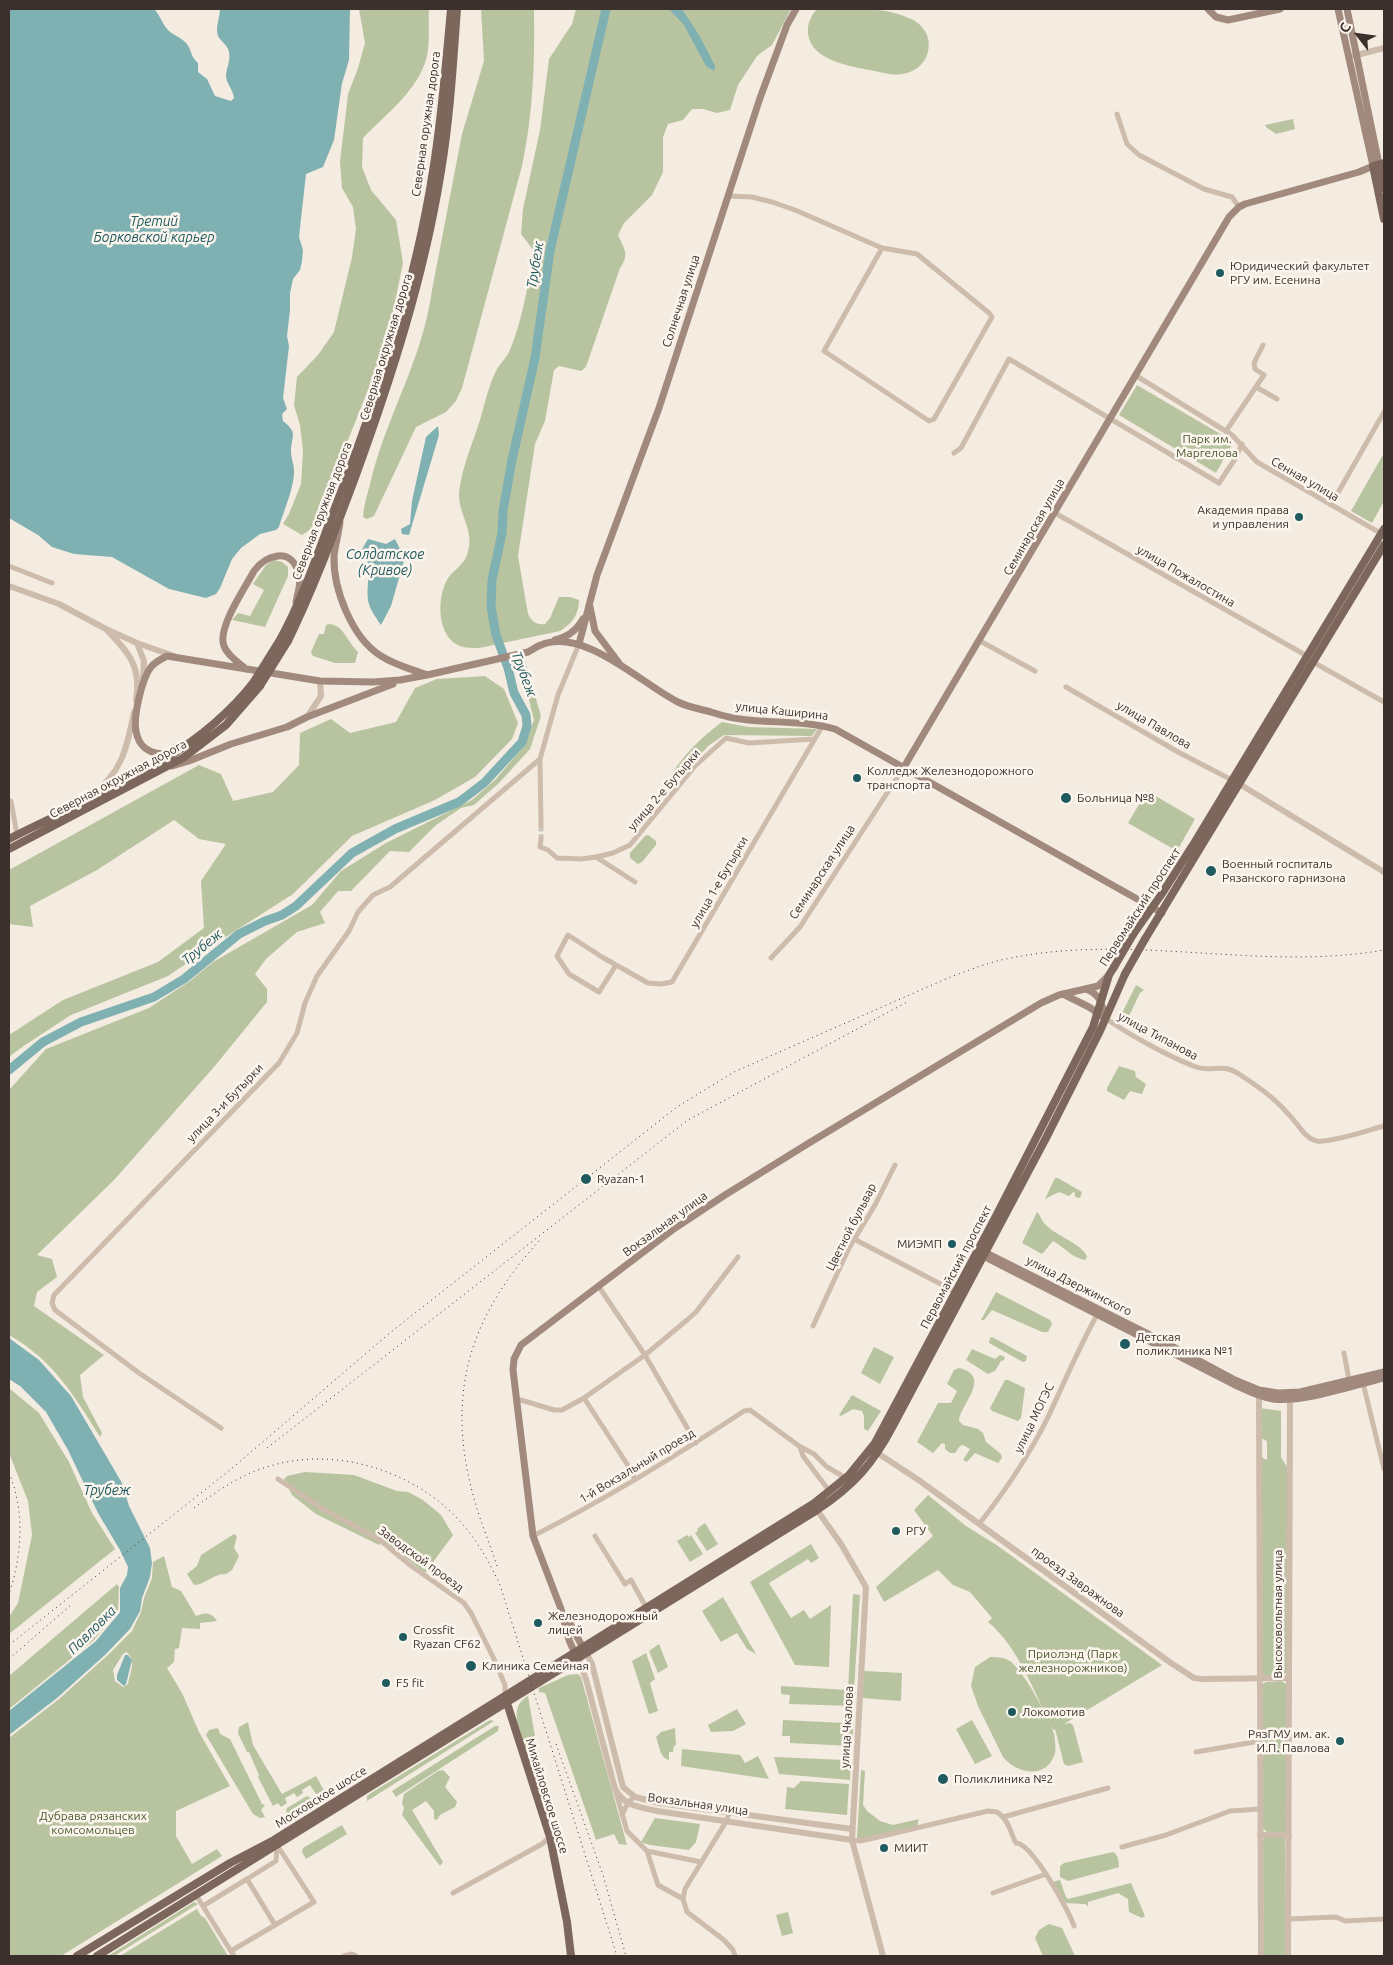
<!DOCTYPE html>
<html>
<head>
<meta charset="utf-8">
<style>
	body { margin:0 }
	#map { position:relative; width:1393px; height:1965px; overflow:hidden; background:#f4ebe1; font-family:Ubuntu,sans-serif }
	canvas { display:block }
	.frame { position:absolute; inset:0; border:10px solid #3b302b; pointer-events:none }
	.north { position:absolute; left:1333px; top:10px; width:50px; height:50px; -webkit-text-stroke:4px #fbf5ee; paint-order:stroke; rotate:300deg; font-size:14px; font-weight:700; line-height:20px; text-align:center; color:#3b302b }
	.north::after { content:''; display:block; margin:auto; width:18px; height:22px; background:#3b302b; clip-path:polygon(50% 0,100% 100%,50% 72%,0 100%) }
</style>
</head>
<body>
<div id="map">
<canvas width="1393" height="1965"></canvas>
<div class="frame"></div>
<div class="north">С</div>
</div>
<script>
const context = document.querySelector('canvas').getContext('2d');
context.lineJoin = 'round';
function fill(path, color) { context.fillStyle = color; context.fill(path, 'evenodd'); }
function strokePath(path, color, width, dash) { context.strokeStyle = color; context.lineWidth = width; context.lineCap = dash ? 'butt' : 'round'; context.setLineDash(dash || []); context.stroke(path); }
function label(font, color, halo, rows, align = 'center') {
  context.font = font + ' Ubuntu,sans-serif'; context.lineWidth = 5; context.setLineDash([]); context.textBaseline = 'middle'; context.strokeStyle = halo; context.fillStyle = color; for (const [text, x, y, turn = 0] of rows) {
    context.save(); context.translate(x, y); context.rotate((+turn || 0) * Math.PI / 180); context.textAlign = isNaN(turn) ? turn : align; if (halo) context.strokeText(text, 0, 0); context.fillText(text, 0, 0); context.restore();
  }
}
fill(new Path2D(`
	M359 9H429C428 24 430 41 427 56 419 90 386 114 363 138L362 167 371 190 396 220 403 263 386 345 320 510 311 529 302 535 283 524 289 514 301 484 303 451 300 425 294 405 297 377 318 355 334 332 352 257 356 229 353 207 342 188 340 162 348 94 358 68 365 43Z
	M481 9H534C535 62 533 114 522 166L462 388 456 401 446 412 416 427 374 516 367 519 363 517C364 502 369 490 372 476 389 411 423 358 432 290L462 134 484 61Z
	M576 9H791L772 45 757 56 738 85 730 110 717 113 703 109H692L683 120 668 124 663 137V172L652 195 624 223 618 235C624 249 630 254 620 268L587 364 585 368 581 371 559 366 554 370 545 421 535 444 518 556 528 614C532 622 536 625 545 624L550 618 559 597H570L579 600C579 615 572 623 560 631L479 648C473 648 466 648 460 646 437 637 437 600 446 582 450 572 463 566 467 555 476 531 458 515 459 493 461 470 473 442 480 420 485 403 489 384 497 369 500 364 505 359 508 354 521 328 529 280 534 251L521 234 523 209 540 130 549 59 572 24Z
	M817 9C848 9 882 5 911 19 944 34 929 84 884 73 859 67 811 64 808 33 807 24 811 16 817 9Z
	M1293 119 1295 129 1276 134 1266 127 1265 125Z
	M1137 385 1227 438 1231 446 1216 473 1119 415Z
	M1384 453V501L1372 523 1351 511Z
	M274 560 282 562 288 567V576L265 627 232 620 238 613 250 616 264 590 253 584 266 565Z
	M329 624C343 625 347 640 356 650L358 652 355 663H335L313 656 311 652 319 634H324L326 625Z
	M525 661 541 716 530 749 499 783 474 805 461 808 436 825 409 852 390 851 351 891H338L320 912 325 923 297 932 266 959 255 974 267 989V1002L214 1067 114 1180 37 1255 52 1259 57 1277 37 1292 34 1306 104 1355 80 1375 83 1397 102 1433 100 1437C73 1394 54 1361 9 1335V1090L46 1049 149 1008 190 981 213 962 312 905 341 871 386 843 472 800 496 779 523 747 534 720 526 688 516 666Z
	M485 676 504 689 518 723 512 739 475 777 435 800 352 836 293 894 221 940 168 976 71 1015 25 1045 9 1057V1035L63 1000 158 962 204 928 201 881 226 844 199 839 174 820 97 870 30 906 33 927 9 924V870L199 765 221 774 233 801 273 792 299 765 300 733 331 719 350 733 396 722 415 688 437 679Z
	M722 722 748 727 817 729 812 736 724 735 708 746 664 797C666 770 701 737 722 722Z
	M1147 791 1195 819 1177 851 1128 823Z
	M648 835 656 841V845L642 862 638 864 630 858V853L645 836Z
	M1136 985 1144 990 1140 993 1128 1018 1129 1022 1126 1024 1119 1019Z
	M1119 1066 1135 1071 1136 1077 1146 1084 1142 1094 1130 1091 1124 1100 1107 1091V1088Z
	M1055 1178H1058L1082 1192 1080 1198 1075 1197V1193L1073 1192 1069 1196 1059 1192 1045 1199Z
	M1037 1212C1041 1216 1042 1222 1046 1225 1056 1236 1083 1244 1087 1257L1085 1260C1072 1258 1064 1247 1053 1241L1042 1254 1022 1243Z
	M996 1292 1050 1320 1052 1324 1048 1332H1042L992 1310 984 1320H981Z
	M992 1337 1027 1356 1026 1361 1023 1362 989 1343 990 1338Z
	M874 1347 894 1357 880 1384 861 1373Z
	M972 1349 995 1359 1000 1355 1005 1357 1004 1360 1001 1361 995 1371 988 1374 966 1360Z
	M959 1368C993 1376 960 1405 959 1421L963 1425 978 1429 983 1433 986 1442 1001 1454 1002 1458 998 1463 975 1453 967 1462 963 1460 970 1449 963 1445 960 1446 955 1453H950L945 1449V1444L942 1443 933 1453 917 1442 938 1403H951L957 1391 947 1384 954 1370Z
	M1005 1380H1008L1025 1388 1021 1418 1018 1421 992 1411 990 1408Z
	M9 1388 39 1413 69 1462 92 1513 115 1549 9 1634V1617L18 1603 32 1535 28 1501 9 1453Z
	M852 1395 881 1411 868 1431 864 1429V1416L862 1411 853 1409 841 1416 839 1415Z
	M1260 1408 1281 1411V1457L1287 1467V1672L1283 1676H1263L1262 1672 1261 1457 1267 1460V1441L1261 1438Z
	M305 1472 354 1475 397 1491 408 1492 423 1500 441 1515 453 1535 425 1573 383 1540 379 1545 316 1514 292 1495 284 1479 287 1476Z
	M928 1495 966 1526 998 1546 1162 1665 1064 1724 1070 1723 1073 1725 1083 1762 1068 1766 1064 1764 1055 1729 1053 1730C1036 1696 1018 1646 988 1622L992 1618 970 1592 953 1585 938 1570 884 1602 876 1587 933 1536 914 1510Z
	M705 1523 718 1544 707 1551 695 1533 698 1531 697 1529Z
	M234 1534 237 1536 234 1548 239 1556 232 1570 226 1574C214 1573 205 1585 194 1585L187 1574 197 1566 201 1555Z
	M687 1535 689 1537 691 1535 703 1554 690 1562 677 1541Z
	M811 1544 819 1558 811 1563 808 1559 769 1583 791 1618 804 1610 810 1619 831 1605 829 1667 795 1665 750 1582Z
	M164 1556 172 1587 181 1591 196 1616C206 1612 211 1612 217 1621L200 1623V1629L182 1628 179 1648 175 1649 174 1662 167 1668 182 1693 199 1732 230 1786 176 1811V1836L192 1864 217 1849 222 1856 61 1956H9V1738L59 1699 108 1655 132 1631 141 1612 144 1598 152 1578 153 1562ZM126 1652C137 1659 130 1673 128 1684L123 1687 115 1681 113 1670 123 1654Z
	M117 1584 119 1587 118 1611 94 1640 9 1709V1676Z
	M853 1594 860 1595 853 1706 789 1704 790 1695 781 1694V1686L848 1690Z
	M723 1597 756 1654 747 1649 737 1633 721 1642 702 1611Z
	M659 1644 668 1667 658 1673 649 1651Z
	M646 1653 655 1679 650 1683 658 1711 649 1714 632 1661Z
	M990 1657C996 1657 1003 1657 1008 1660 1022 1667 1049 1718 1054 1734 1055 1739 1056 1748 1055 1753 1047 1780 1017 1774 1003 1757L978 1706 971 1686 975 1667Z
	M864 1671 902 1673 901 1701 862 1698Z
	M578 1674 581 1677 627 1845 619 1844 614 1834 596 1840 545 1693 539 1692V1688L568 1675Z
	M1281 1681 1286 1684V1833H1268L1263 1828V1684L1266 1682Z
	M528 1696 553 1840 517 1721C516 1709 517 1703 528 1696Z
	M737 1709 746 1724 733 1731 711 1732 708 1725Z
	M490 1720 494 1721 367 1801V1796L371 1793Z
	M783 1720 845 1723 854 1721 852 1746 790 1743V1736H782Z
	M972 1720 992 1756 975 1764 956 1729Z
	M248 1722 253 1745 282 1794 316 1776 326 1794 319 1798 310 1785 302 1790 303 1793 297 1797 294 1793 285 1798 287 1803 281 1807 278 1803 273 1806 258 1777 259 1775 249 1752H247L238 1733 239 1727Z
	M495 1726H499L498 1731 396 1797 392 1791Z
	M217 1728 219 1730 220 1734 230 1739 262 1804 265 1805 261 1810 265 1817 260 1818 253 1814 206 1735 209 1730Z
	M675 1728 676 1745 674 1746 673 1752H669V1760C660 1758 659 1745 656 1737L661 1732Z
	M847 1747H851L850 1780 779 1774 774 1757 845 1760Z
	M682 1749 740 1755 745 1763 758 1756 769 1779 681 1766Z
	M443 1770 450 1777 445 1787 457 1802 455 1807 440 1815 437 1820 434 1819V1811L426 1801 412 1810 443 1862 440 1866 402 1815 404 1808 402 1803 404 1794 438 1771Z
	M861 1770 865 1771 863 1805 867 1811 880 1821 893 1825 919 1819 917 1826 864 1840 857 1838Z
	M801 1781 849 1784 847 1815 785 1809 787 1787 794 1788Z
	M307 1796 310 1798 314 1804 291 1819 286 1811 287 1808Z
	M655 1818 700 1824 696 1842 689 1850 650 1845 641 1842Z
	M342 1825 347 1834 306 1859 302 1852 303 1848Z
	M1285 1837 1286 1956H1264L1263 1841 1264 1838Z
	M1113 1852C1118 1854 1119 1862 1119 1867L1116 1868 1068 1881 1060 1877V1866L1064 1863Z
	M1060 1880 1066 1897 1068 1899 1131 1883 1145 1916 1142 1918 1129 1912 1128 1899 1118 1893 1088 1902V1906L1085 1904 1064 1903 1052 1882Z
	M194 1902 198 1904 114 1956H108Z
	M197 1909 201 1916 205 1918 228 1956H120Z
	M788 1912 793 1933 782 1936 776 1915Z
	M1049 1924 1062 1928 1075 1956H1043L1035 1938 1039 1930Z`), '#b8c4a0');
fill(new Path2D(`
	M9 9H154C160 15 162 23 167 29 172 35 181 37 186 43 192 50 190 56 198 63V72L207 79 215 96 231 101 234 98C233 89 226 83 226 76 226 68 231 61 229 52 228 45 221 42 218 36 215 27 220 17 220 9H350L349 60 342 83 334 140 323 167 306 174 299 237 303 250 302 261 300 270 293 279 290 293V310L287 336 289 346 283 398 287 409 282 414 283 421C299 434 291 435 291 452 291 459 295 466 294 475 292 493 284 510 279 527L276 530 260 534 241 548 232 559 220 588 216 594 206 598 169 589 112 557 74 554 52 547 38 535 9 518Z
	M669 9H682L699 35 715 66 714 71 706 66 684 25Z
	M438 426 439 435 409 535 402 534 401 529 410 524 412 501 426 437Z
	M368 539 386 544 395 539 401 551 407 550 391 606 381 625C377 619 371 611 369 604 364 588 375 564 361 551Z
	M9 1338 39 1360 71 1396 122 1483 129 1506 150 1548 152 1563 150 1577 142 1598 140 1611 130 1629 106 1654 57 1698 9 1735V1711L96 1641 120 1612V1588L127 1575 128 1567 120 1550 98 1513 68 1450 46 1412 20 1386 9 1379Z
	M125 1655H128L132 1660 126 1684 124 1686 117 1680V1675Z`), '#7fb0b2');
strokePath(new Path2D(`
	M9 1070 43 1042 81 1022 154 997 184 979 239 934 265 921 282 915 296 906 352 853 395 829 459 802 484 783 522 742 527 726 526 715 514 693 508 668 496 635 491 607 492 580 502 533 503 511 512 460 535 358 550 251 606 9`), '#7fb0b2', 9);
strokePath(new Path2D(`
	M541 839V826`), '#cfc6bd', 5, [5, 2.5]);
strokePath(new Path2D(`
	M1117 114 1127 144 1139 155 1204 189 1232 197 1239 207
	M728 196 752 197 772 202 795 210 882 248 917 254 989 313 992 317 934 419 929 421 824 351 882 248
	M1135 375 1232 435 1257 462 1382 534
	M1256 387 1277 399
	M1226 431 1264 375 1255 369 1254 363 1263 345
	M954 453 961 448 1009 359 1219 483 1235 459 1242 444
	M1331 505 1384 412
	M1055 513 1307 656
	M9 566 52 583
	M980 641 1035 671
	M1313 662 1384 702
	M1066 687 1178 752 1232 780
	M9 801H11L17 835
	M541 826 540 759 558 695 579 644
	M541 839 540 847 548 850 557 858 581 859 596 857 613 853 630 845 695 766 726 738 749 743 814 739
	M596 857 635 882
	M771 958 800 927 904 767
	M616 965 599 992 569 974 557 956 568 935 602 957 648 983 661 984 672 982 823 725
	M1105 1018C1130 1035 1167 1056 1196 1067 1213 1073 1221 1062 1239 1074 1265 1091 1277 1100 1297 1124 1302 1131 1308 1139 1317 1141 1331 1143 1369 1130 1384 1126
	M854 1239 956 1292
	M599 1287 645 1355 696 1443
	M813 1326 849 1248 875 1205 895 1165
	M1344 1353 1349 1380
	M1363 1383 1384 1469
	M584 1398 629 1467 635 1479
	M516 1401 521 1400 554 1410H562L584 1398 645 1355 687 1320 696 1312 738 1257
	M221 1428 139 1373 55 1310 52 1303 54 1295 279 1063 297 1033 305 1003 317 976 349 931 358 912 373 895 390 887 540 759
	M800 1447 803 1456 830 1492
	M278 1479 323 1509 380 1540 410 1565 464 1603 471 1613 493 1657 505 1685V1695
	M979 1524C1006 1490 1030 1454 1049 1415 1065 1381 1079 1347 1097 1315
	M533 1536C606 1499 676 1456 744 1411L750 1410 799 1446 814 1454 827 1467 846 1478
	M595 1536 625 1584 631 1580 646 1607
	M1196 1752 1260 1741
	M616 1792 627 1831 647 1851 701 1862
	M622 1815 629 1801 635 1797
	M1003 1817C1010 1825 1011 1834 1016 1843 1032 1843 1069 1911 1074 1926
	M852 1840 860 1841 874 1838 988 1811 997 1812 1003 1817 1108 1788
	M1122 1847 1166 1835 1230 1811 1260 1809
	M647 1851 658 1885 683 1899 685 1889 727 1820 729 1812
	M453 1893 542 1844 550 1837
	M993 1893 1046 1874
	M196 1895 234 1956
	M683 1899 687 1912 724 1940 733 1950 735 1956
	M203 1906 247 1879
	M1289 1919 1336 1917 1345 1921 1384 1919
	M275 1925 247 1879 276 1861 277 1846
	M231 1951 314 1902 277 1845
	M344 1956 352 1954 356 1956`), '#cdbbac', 5);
strokePath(new Path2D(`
	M1353 56 1384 48
	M9 586 59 604 106 629 137 643 174 656
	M106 629C128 652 142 666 136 700
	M137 643 144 661 143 678
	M307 717 321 696 320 681
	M1236 782 1384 872
	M90 798C122 771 126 752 134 712
	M1259 1396 1261 1956
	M873 1450 920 1481 1171 1663 1194 1678 1202 1679 1289 1678
	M817 1510 841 1544 866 1587 852 1840 883 1956
	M584 1649 592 1664 623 1787 635 1797 659 1803 852 1829
	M578 1659 586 1679 615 1789C624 1806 639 1807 657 1811L852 1840
	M1260 1835H1289
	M1288 1956 1290 1399`), '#cdbbac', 6);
strokePath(new Path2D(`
	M1208 9 1216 17 1228 20 1280 9
	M1347 9 1380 169
	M340 522C339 533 335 545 334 556 333 589 352 638 381 656 395 665 411 669 427 675
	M590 607 595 631 619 663
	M555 640C568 637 577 630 583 619
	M579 644 597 575 659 408 760 98 787 25 796 9
	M246 669C239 663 227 655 224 646 217 628 245 588 254 571 266 555 290 547 298 571 302 581 298 592 296 602
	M175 753C165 754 154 755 145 748 140 744 137 737 136 731 133 717 142 678 151 667 155 662 161 659 167 656L320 681 373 682 400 680 427 675 528 652C532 650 537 646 541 645 584 627 642 684 678 702 688 707 700 709 711 712 723 716 736 719 748 720 778 723 807 721 835 729L1162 913
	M172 766 189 761 231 744 287 727 307 717 393 684
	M904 767 1229 217 1239 207 1245 204 1359 172 1373 166 1338 9
	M1086 989C1101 995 1102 1004 1105 1018
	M1063 994 1089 1007 1105 1018
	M982 1251 1168 1344 1235 1380 1259 1390 1278 1393 1300 1392 1384 1372
	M980 1253 983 1256 1233 1384C1246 1390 1259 1397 1273 1399 1304 1403 1353 1385 1384 1378
	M566 1616 582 1646
	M577 1658 569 1640 561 1609 533 1536 513 1370 514 1359 521 1345 675 1228 725 1195 809 1143 1041 1003 1059 995 1098 986 1108 976`), '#a18a7d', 7);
strokePath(new Path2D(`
	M1384 163 1373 166 1384 219
	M1384 169 1381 170 1384 188
	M281 638C304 596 319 549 336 505 378 396 415 286 433 171 442 117 446 63 451 9
	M288 641C313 590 333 536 353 483 390 382 424 278 441 171 450 117 453 63 457 9
	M9 839C95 795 192 761 253 683
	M9 849 183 758 226 725 260 686
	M1134 933 1161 895 1193 845 1384 529
	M1145 939 1384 545
	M506 1700 550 1837 567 1922 571 1956
	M77 1956 230 1863 274 1840 813 1504 849 1475 875 1443 994 1220 1093 1027 1109 975 1114 967
	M97 1956 817 1510C853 1486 873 1464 893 1426L1046 1138 1100 1031 1125 974`), '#7d675c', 8);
strokePath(new Path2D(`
	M267 1448 688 1120 909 1001
	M9 1473C25 1510 22 1556 9 1594
	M194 1508C217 1491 240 1475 267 1467 331 1446 407 1468 454 1515 474 1535 488 1559 500 1585L617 1956
	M497 1566C489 1541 478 1516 472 1491 446 1391 471 1315 540 1240
	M9 1645 230 1470 391 1332 677 1107 734 1072 948 978C967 971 986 963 1006 959 1131 932 1259 972 1384 950
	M9 1659 71 1605
	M556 1744 603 1875 626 1956`), '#3b302b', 1, [1, 4]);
strokePath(new Path2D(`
	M253 683 281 638
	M260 686 288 641
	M1114 967 1134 933
	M1125 974 1145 939`), '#7d675c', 8);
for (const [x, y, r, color] of [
	[1220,273,5,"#1f5a5e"],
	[1299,517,5,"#1f5a5e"],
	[857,778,5,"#1f5a5e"],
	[1066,798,6,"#1f5a5e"],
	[1211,871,6,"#1f5a5e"],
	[586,1179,6,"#1f5a5e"],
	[952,1244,5,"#1f5a5e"],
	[1125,1344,6,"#1f5a5e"],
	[896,1531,5,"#1f5a5e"],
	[538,1623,5,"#1f5a5e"],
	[403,1637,5,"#1f5a5e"],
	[471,1666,6,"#1f5a5e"],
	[386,1683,5,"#1f5a5e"],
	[1012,1712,5,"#1f5a5e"],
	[1340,1741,5,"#1f5a5e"],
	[943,1779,6,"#1f5a5e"],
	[884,1848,5,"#1f5a5e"]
]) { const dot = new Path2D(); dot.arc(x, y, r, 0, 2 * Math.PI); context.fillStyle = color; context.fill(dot); strokePath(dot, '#fbf5ee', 2); }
label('12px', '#3b302b', '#fbf5ee', [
	["Северная оружная дорога",426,124,-82],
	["Солнечная улица",681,301,-72],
	["Северная окружная дорога",386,347,-73],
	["Сенная улица",1305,479,30],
	["Северная оружная дорога",322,511,-69],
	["Семинарская улица",1034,527,-60],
	["улица Пожалостина",1186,576,30],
	["улица Каширина",782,711,6],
	["улица Павлова",1154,725,30],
	["Северная окружная дорога",118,779,-28],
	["улица 2-е Бутырки",664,790,-49],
	["Семинарская улица",822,872,-57],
	["улица 1-е Бутырки",719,882,-60],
	["Первомайский проспект",1140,907,-57],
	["улица Типанова",1158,1036,28],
	["улица 3-и Бутырки",225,1103,-46],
	["Вокзальная улица",665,1224,-36],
	["Цветной бульвар",851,1227,-63],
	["Первомайский проспект",956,1267,-62],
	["улица Дзержинского",1079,1286,27],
	["улица МОГЭС",1034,1418,-64],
	["1-й Вокзальный проезд",637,1466,-31],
	["Заводской проезд",421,1559,36],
	["проезд Завражнова",1078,1582,36],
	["Высоковольтная улица",1278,1614,-90],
	["улица Чкалова",847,1727,-87],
	["Михайловское шоссе",547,1796,73],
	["Московское шоссе",321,1797,-32],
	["Вокзальная улица",698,1804,8]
]);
label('12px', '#3b302b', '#fbf5ee', [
	["Юридический факультет",1230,266],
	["РГУ им. Есенина",1230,280],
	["Академия права",1289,510,"right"],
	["и управления",1289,524,"right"],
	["Колледж Железнодорожного",867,771],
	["транспорта",867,785],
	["Больница №8",1077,798],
	["Военный госпиталь",1222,864],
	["Рязанского гарнизона",1222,878],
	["Ryazan-1",597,1179],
	["МИЭМП",942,1244,"right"],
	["Детская",1136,1337],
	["поликлиника №1",1136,1351],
	["РГУ",906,1531],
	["Железнодорожный",548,1616],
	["лицей",548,1630],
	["Crossfit",413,1630],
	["Ryazan CF62",413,1644],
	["Клиника Семейная",482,1666],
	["F5 fit",396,1683],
	["Локомотив",1022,1712],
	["РязГМУ им. ак.",1330,1734,"right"],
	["И.П. Павлова",1330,1748,"right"],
	["Поликлиника №2",954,1779],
	["МИИТ",894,1848]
], 'left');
label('12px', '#4a5a2e', '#fbf5ee', [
	["Парк им.",1207,439],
	["Маргелова",1207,453],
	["Приолэнд (Парк",1073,1654],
	["железнорожников)",1073,1668],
	["Дубрава рязанских",93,1816],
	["комсомольцев",93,1830]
]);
label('italic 14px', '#1f5a5e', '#fbf5ee', [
	["Третий",154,221],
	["Борковской карьер",154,237],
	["Трубеж",535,265,-81],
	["Солдатское",385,554],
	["(Кривое)",385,570],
	["Трубеж",524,674,69],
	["Трубеж",202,947,-39],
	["Трубеж",107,1490],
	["Павловка",92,1630,-45]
]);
</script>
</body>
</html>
